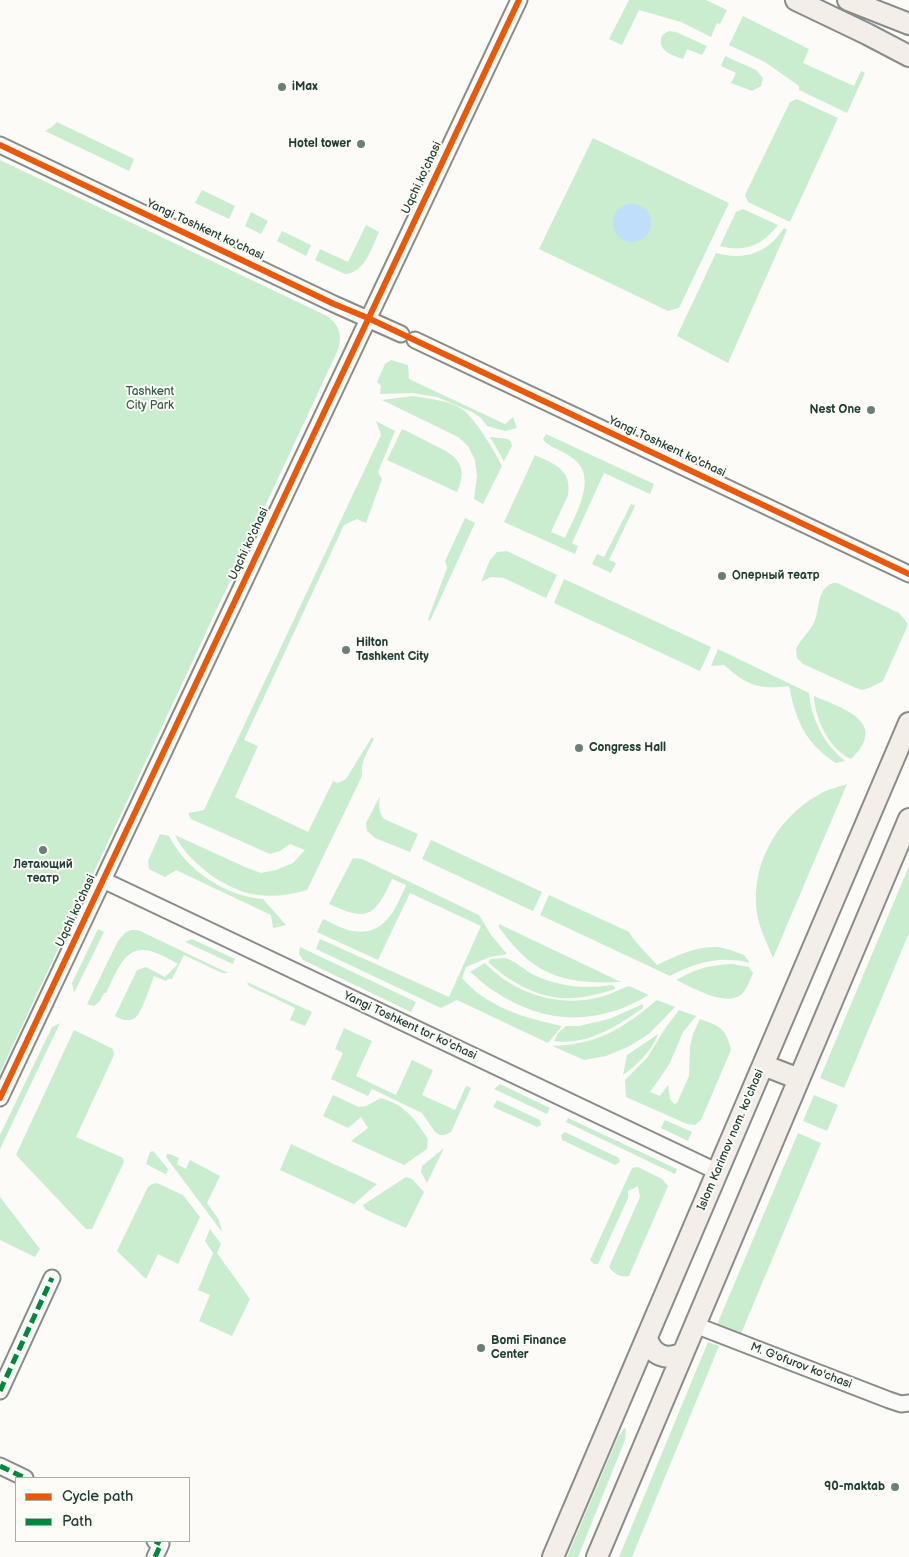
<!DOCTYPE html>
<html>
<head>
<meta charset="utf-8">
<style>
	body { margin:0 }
	#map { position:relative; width:909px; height:1557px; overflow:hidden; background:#fcfbf8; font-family:"Balsamiq Sans",sans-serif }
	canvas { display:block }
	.legend { position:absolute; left:15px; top:1477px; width:175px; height:65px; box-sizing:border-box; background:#fdfcf7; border:1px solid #a4b0a9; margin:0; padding:6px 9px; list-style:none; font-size:15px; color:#1f3d34 }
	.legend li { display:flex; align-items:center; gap:10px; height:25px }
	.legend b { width:25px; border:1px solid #a4b0a9 }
</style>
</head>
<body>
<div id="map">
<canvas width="909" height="1557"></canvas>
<ul class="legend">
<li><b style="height:6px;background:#e8590c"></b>Cycle path</li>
<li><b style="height:6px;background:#00873e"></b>Path</li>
</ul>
</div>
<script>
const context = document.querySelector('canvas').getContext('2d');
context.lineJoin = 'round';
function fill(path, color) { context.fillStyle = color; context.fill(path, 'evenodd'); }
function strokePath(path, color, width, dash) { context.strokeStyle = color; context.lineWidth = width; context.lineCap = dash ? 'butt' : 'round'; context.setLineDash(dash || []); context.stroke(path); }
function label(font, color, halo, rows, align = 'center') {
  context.font = font + ' "Balsamiq Sans",sans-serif'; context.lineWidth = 4; context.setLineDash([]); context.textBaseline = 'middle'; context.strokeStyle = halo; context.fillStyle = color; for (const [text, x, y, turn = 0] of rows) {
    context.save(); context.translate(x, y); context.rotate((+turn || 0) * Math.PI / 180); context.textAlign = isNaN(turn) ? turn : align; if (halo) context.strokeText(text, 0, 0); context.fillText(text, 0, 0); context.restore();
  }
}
fill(new Path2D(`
	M629 0H706L727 10 720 24 717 23 711 37 681 22 639 10 622 45 609 39Z
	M743 16 809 49 803 63 854 86 861 71 865 73 847 113 799 90V86L765 62 729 45Z
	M669 31 676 32 707 46 702 55 687 49 683 59C675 56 659 52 661 40 661 35 665 33 669 31Z
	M725 56 756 70 763 78 761 86 752 91 731 83 736 73 721 66Z
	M797 99 838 118 790 222 748 202 745 195 790 102Z
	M57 122 134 159 129 171 45 131 52 127Z
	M593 138 729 203 679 308 668 311 539 249Z
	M0 160 325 315C339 323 343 335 338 350L0 1073Z
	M202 190 235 206 229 219 195 203Z
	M743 209 778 225C763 245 744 253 720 246L736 212Z
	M251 212 268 221 261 234 245 226Z
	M366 225 379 232C372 247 365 273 345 274L315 260 320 249 348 262Z
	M784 228 787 230 728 363 677 336 716 253C745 261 768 253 784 228Z
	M282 231 311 245 306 256 277 241Z
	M391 360 408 365 409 379 505 424 513 417 517 428 505 431 487 426 481 418 472 412 437 397 413 393 380 394 381 386 377 382 385 364Z
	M413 396C429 399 448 400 462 409 474 417 496 453 502 466L483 504 474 499 477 476 475 460 468 446 458 437 382 400Z
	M376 421 395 431 378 472 382 479 366 523 357 519 344 525 244 740 258 746 235 797 308 832 333 781 338 783 346 779 372 737 374 739C368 751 360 762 362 776L307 890C290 895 274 897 257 895 227 891 187 862 175 835L245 867 261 873 276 870 293 863 305 850 290 844 280 851 270 854 191 819 188 813 204 810 381 435Z
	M402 429C413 434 423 439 434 445 457 456 469 465 457 492L387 460Z
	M546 434 654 484 650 494 604 473 572 543 578 546 575 554 504 522 535 455C555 464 572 470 568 495L551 532 565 538C574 517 598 479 575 460 566 452 554 449 545 442L543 439Z
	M490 437 508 439 511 442 512 446 504 461Z
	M631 504 635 506 609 560 616 563 611 573 592 564 597 554 604 557Z
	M465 518 475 523 430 621 428 619 447 568 445 561Z
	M507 551 557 575 546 598 504 578 491 577 481 582 490 560 497 552Z
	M564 579 711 647 700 671 554 603Z
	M833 583H837L899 613 905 620 908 625 883 681 869 688 862 690 856 688 803 664 797 658 796 649C801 638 811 631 815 620 820 606 817 589 833 583Z
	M718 649 809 693C812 720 823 743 845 761L836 763C805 743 796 721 789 686 758 690 747 685 724 665L711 666Z
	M814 696C842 708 890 722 851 759 829 749 815 719 814 696Z
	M847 784 773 958C767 943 760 930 757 914 750 866 776 819 818 795 826 790 837 787 847 784Z
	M380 796C379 805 378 812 384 819L418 834 410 852 375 838 367 831 366 823Z
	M160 834 169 836C186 870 225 896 263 899L286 925 273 928 271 915 176 870 165 877 149 869 148 861Z
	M431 840 542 892 533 911 422 859Z
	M353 858 362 859 479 915 491 935 507 954 490 957 466 967 462 978C488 1008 525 1018 562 1026L548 1043 457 1000 441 1008 316 949 320 939 449 997 481 926 410 893 378 960 317 932 323 919C331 922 340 928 348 930 383 939 395 911 406 885L392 879C375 915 369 923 329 904Z
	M909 866V933L844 1088 820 1078Z
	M549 895 629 932C636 944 648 954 657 965 675 956 697 946 717 947 726 948 736 952 744 955L750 963C723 955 695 962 670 976L540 915Z
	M499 924 621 982C564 985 532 975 499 927Z
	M98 929 104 932 74 993 72 983Z
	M131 930H138L228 973H222L184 955 172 979H168L166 981 154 976C150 986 142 1013 135 1018 128 1023 121 1019 115 1016L137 970 146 967 165 977 178 964C132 936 125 952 106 993H104L100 1001 94 1006 87 1004 118 941 125 933Z
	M192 939 235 959 233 964 185 942Z
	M300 947 416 1002 411 1012 303 960 299 954Z
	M504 958C511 958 526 971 534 975 561 987 584 989 612 985L615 987V989C596 995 573 1001 553 997 529 993 505 978 488 962L491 959Z
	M485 963C513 993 557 1007 596 998 607 996 618 990 629 986L649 995C597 1026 544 1025 494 991 485 986 478 978 470 972Z
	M732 964 749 967 753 973C750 980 747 989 742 994 726 1008 692 987 676 980 697 969 708 965 732 964Z
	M247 982 312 1012 305 1026 290 1020 295 1008 249 986Z
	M657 1000 675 1007 649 1034 628 1047 606 1056 584 1060 552 1046C599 1044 622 1029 657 1000Z
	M643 1004V1008C618 1026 586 1046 554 1041L558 1033 566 1026H579L609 1019Z
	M679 1010 696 1016 683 1032 669 1065 650 1092 660 1096 668 1085 670 1099 674 1104 677 1103 689 1076 690 1047 693 1034 700 1019C720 1026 726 1028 731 1050L701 1120 695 1125 687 1124 626 1097 625 1080 647 1058 666 1027Z
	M60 1023 0 1149V1135L52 1027Z
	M344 1028 372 1041 356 1076 396 1095 412 1060 433 1070 422 1095 455 1110 466 1086 471 1088 451 1132 445 1135H440L435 1132 422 1113 372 1089 368 1096 331 1079 343 1053 335 1049Z
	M74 1030 113 1049 114 1055 76 1137 123 1158 124 1162 92 1229H86L16 1155Z
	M658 1034C652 1051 637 1065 623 1075L627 1055Z
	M500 1084 550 1108 547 1114 494 1089Z
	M333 1095 359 1107 366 1106 381 1098C405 1105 415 1119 428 1139L427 1149 404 1165 351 1141 368 1128 361 1117 348 1128 323 1116Z
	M814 1095 838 1105 827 1131 803 1121Z
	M497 1100 540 1120 541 1125 537 1127 493 1107Z
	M568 1118 677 1169 675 1174 566 1122Z
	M665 1120 692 1132 688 1141 661 1128Z
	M565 1132 619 1158 620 1162 615 1165 562 1140 561 1135Z
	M798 1133 821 1143 740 1336 716 1327Z
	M291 1144 377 1184 354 1204 280 1170Z
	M444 1148 427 1183 421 1172 422 1166Z
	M153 1151 168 1169 167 1173 165 1174 146 1164 150 1152Z
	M167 1154H170L179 1158 177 1164 186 1169 190 1160 220 1176 207 1203 219 1220 222 1232 166 1157Z
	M638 1167 662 1179 668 1186 629 1276C621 1278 614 1274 609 1267L640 1197 638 1186 628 1191V1198L598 1264H594L590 1260 632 1168Z
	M406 1177 412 1179 424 1192 406 1228 366 1210 363 1205Z
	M157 1183 183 1195 200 1217 178 1264 158 1254 146 1279 117 1251 148 1187 152 1184Z
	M0 1197 40 1249 35 1257 0 1240Z
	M210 1229 221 1244 217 1253 250 1299 232 1336 199 1321 210 1295 198 1290 213 1253 205 1241Z
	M708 1342 719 1346 632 1557H619Z
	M624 1428 626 1429 625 1440 578 1557H567L618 1437Z`), '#c9edce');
fill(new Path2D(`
	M613 223a19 19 0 1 1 38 0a19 19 0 1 1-38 0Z`), '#bedefc');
const minor = new Path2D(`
	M0 145 334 304 401 334
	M415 340 909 574
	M103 880 718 1172
	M0 1098 519 0
	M695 1325 889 1400 901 1404 909 1403
	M0 1391 52 1278
	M0 1466 25 1478
	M155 1557 161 1544 155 1541`);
const major = new Path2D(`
	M796 0 867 34 909 56
	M848 0 909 24
	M763 1065 799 1079
	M647 1338C652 1356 667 1361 683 1353
	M553 1557 909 723
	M597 1557 909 819`);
strokePath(minor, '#888d8a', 19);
strokePath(major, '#888d8a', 24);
strokePath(minor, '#fbfbf9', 15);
strokePath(major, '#f3eee8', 20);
strokePath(new Path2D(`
	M0 1391 52 1278
	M0 1466 25 1478
	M155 1557 161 1544 155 1541`), '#00873e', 5, [10, 5]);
strokePath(new Path2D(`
	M0 145 334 304 368 318 909 574
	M0 1098 519 0`), '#e8590c', 6);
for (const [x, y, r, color] of [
	[282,87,5,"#6c8079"],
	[361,144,5,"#6c8079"],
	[871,410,5,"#6c8079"],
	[722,576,5,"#6c8079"],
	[346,650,5,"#6c8079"],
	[579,748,5,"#6c8079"],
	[43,850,5,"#6c8079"],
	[481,1348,5,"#6c8079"],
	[895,1487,5,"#6c8079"]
]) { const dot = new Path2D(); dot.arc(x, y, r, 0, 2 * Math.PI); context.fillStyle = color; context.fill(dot); strokePath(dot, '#fdfcf7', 2); }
label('bold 12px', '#1f3d34', '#fdfcf7', [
	["iMax",292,87],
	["Hotel tower",351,144,"right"],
	["Nest One",861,410,"right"],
	["Оперный театр",732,576],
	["Hilton",356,643],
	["Tashkent City",356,657],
	["Congress Hall",589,748],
	["Летающий",43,865,"center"],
	["театр",43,879,"center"],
	["Bomi Finance",491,1341],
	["Center",491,1355],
	["90-maktab",885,1487,"right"]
], 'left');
label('12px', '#1f3d34', '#fdfcf7', [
	["Uqchi ko'chasi",422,178,-65],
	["Yangi Toshkent ko'chasi",205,230,25],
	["Yangi Toshkent ko'chasi",667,447,25],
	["Uqchi ko'chasi",249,544,-65],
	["Uqchi ko'chasi",76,911,-65],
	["Yangi Toshkent tor ko'chasi",410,1026,25],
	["Islom Karimov nom. ko'chasi",731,1140,-67],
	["M. G'ofurov ko'chasi",801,1366,21]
]);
label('12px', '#395e4c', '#fdfcf7', [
	["Tashkent",150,392],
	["City Park",150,406]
]);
</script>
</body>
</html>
